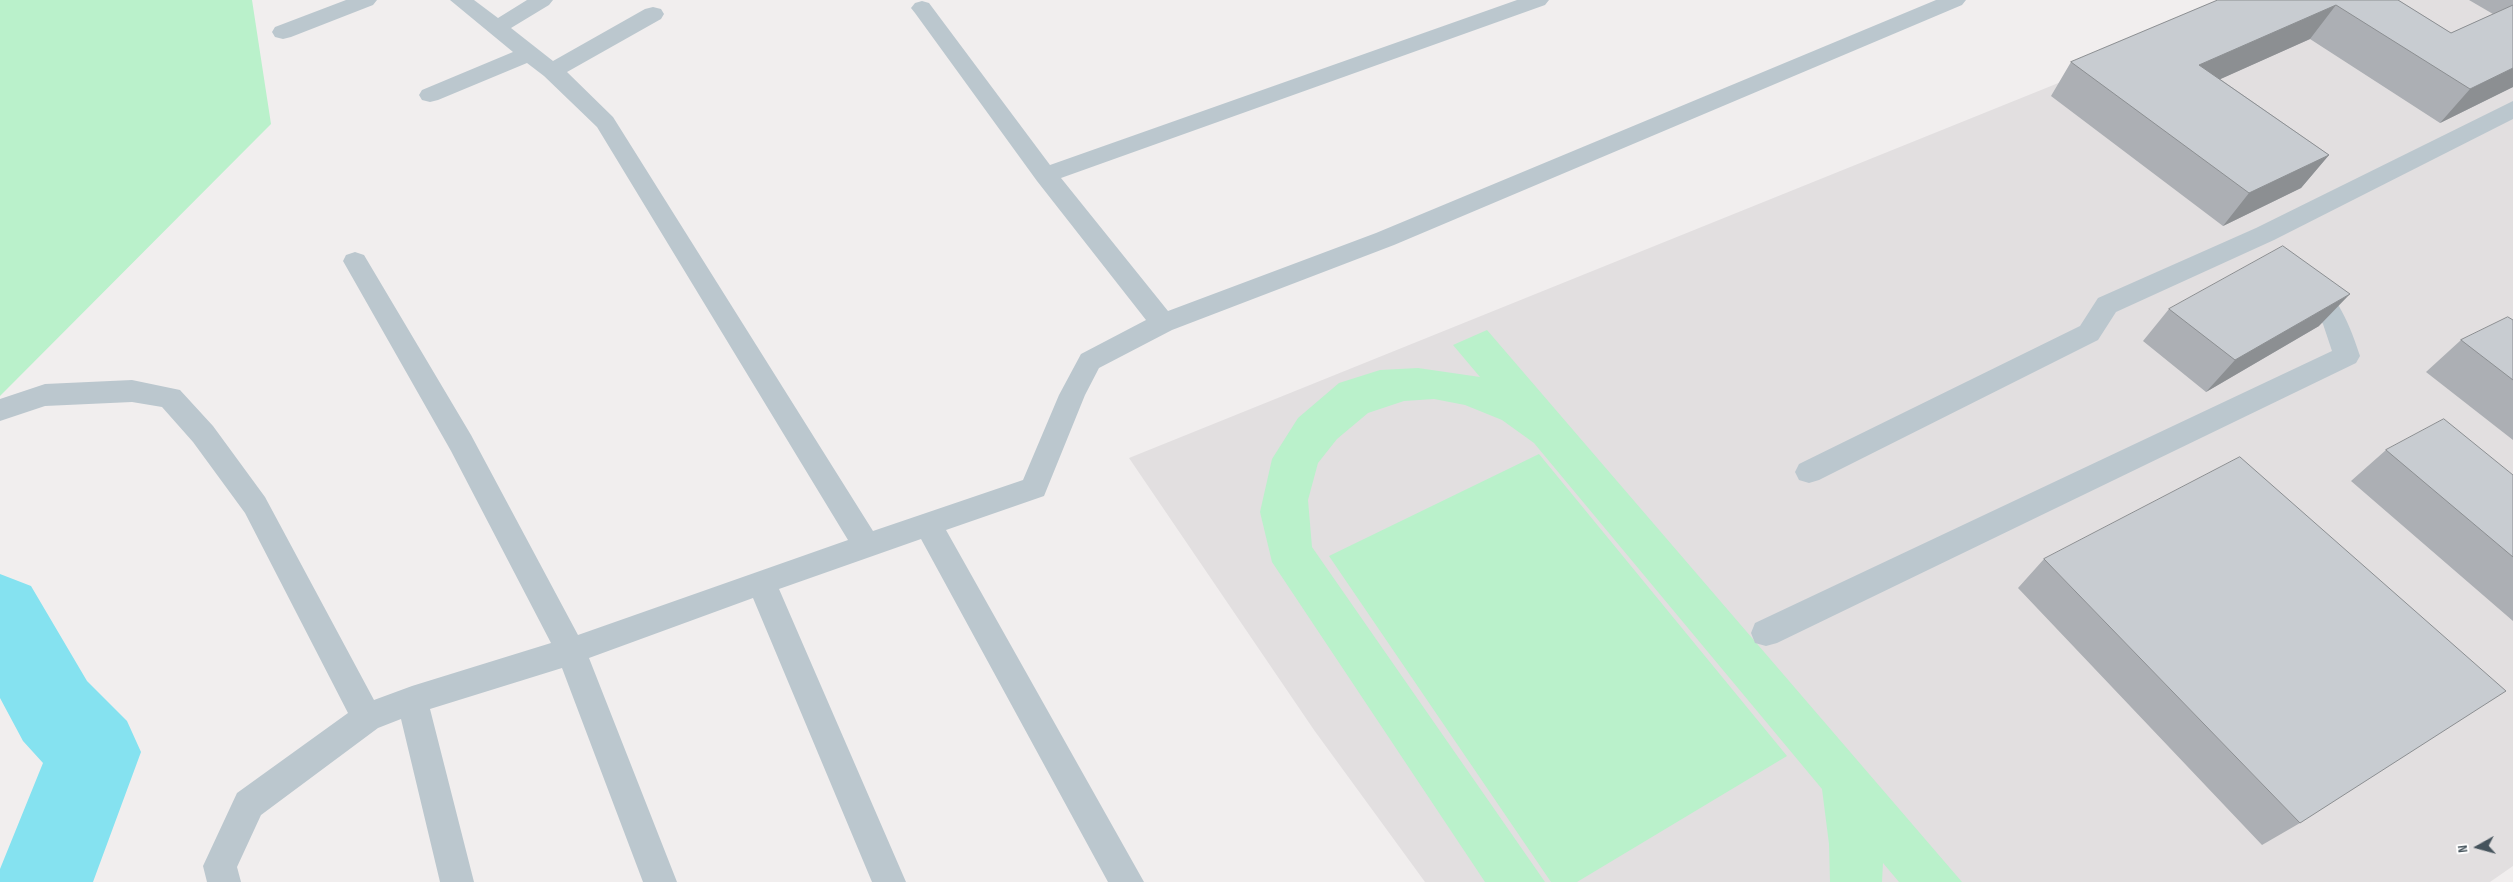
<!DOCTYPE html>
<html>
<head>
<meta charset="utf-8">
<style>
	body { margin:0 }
	#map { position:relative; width:2513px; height:882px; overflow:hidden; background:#f1eeee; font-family:"Sofia Sans Condensed",sans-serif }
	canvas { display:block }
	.north { position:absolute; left:2453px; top:822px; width:50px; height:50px; -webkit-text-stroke:4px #fff; paint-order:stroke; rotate:263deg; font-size:14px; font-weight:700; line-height:20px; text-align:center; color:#45535c }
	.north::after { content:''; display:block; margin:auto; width:18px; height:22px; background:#45535c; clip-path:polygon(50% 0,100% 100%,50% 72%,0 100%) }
</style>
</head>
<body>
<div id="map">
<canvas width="2513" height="882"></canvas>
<div class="north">N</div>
</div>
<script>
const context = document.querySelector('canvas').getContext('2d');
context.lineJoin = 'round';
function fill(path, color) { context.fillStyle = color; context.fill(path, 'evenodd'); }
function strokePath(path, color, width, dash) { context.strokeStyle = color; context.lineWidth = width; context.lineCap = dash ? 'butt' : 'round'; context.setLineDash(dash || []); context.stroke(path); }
fill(new Path2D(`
	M2258 0H2513V866L2490 882H1425L1314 730 1129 458 2051 86Z`), '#e2dfe0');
fill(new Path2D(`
	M0 0H252L271 124 0 396Z
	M1487 330 1962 882H1899L1883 863 1882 882H1830L1829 844 1822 789 1534 443 1502 420 1465 405 1434 399 1404 401 1368 413 1337 439 1318 463 1308 500 1312 547 1545 882H1485L1272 562 1260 512 1272 459 1298 418 1339 383 1380 370 1418 368 1480 377 1453 345Z
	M1539 454 1787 756 1577 882H1551L1329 556Z`), '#baf1cb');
fill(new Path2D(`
	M0 574 31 586 87 681 127 721 141 752 93 882H0V869L43 763 23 741 0 698Z`), '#85e2f0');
fill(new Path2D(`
	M346 0H377L373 5 291 37 283 39 275 37 272 32 275 27Z
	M450 0H474L498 18 527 0H553L549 5 511 28 553 61 645 9 653 7 661 9 664 14 661 19 567 72 613 117 873 531 1023 480 1059 395 1081 354 1146 320 1037 181 915 13 911 8 915 3 922 1 929 3 1050 165 1517 0H1549L1545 5 1061 178 1168 311 1376 233 1936 0H1966L1962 5 1394 245 1172 330 1099 368 1085 395 1044 496 946 530 1144 882H1108L921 539 779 589 906 882H872L753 598 589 658 677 882H643L562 668 430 709 474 882H440L401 719 378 728 261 815 237 867 241 882H207L203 866 237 793 348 713 245 513 193 442 162 407 132 402 45 406 0 421V399L45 384 132 380 180 390 213 426 265 497 374 700 412 686 551 643 451 451 343 261 346 255 355 252 364 255 471 435 578 635 848 540 597 127 544 76 527 63 438 100 430 102 422 100 419 95 422 90 513 52Z
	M2513 101V119L2274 240 2116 312 2098 340 1819 480 1809 483 1799 480 1795 472 1799 464 2080 326 2098 298 2256 228Z
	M2307 276C2335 284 2352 331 2360 356L2356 363 1777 643 1766 646 1755 643 1751 633 1755 623 2332 351 2323 324 2294 285 2298 278Z`), '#bbc7ce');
fill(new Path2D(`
	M2218 0H2398L2451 33 2493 14 2469 0H2513V87L2440 123 2310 39 2220 79 2329 155 2301 188 2223 226 2051 96 2071 62Z
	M2169 309 2319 326 2206 392 2143 341Z
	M2513 320V440L2426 372 2461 340Z
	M2386 450 2513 475V621L2351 481Z
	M2044 559 2300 823 2262 845 2018 588Z`), '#acafb4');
fill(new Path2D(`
	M2336 5 2310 39 2176 99 2199 65Z
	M2513 68V87L2440 123 2470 89Z
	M2329 155 2301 188 2223 226 2249 193Z
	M2350 294 2319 326 2206 392 2235 360Z`), '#8c8f92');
const building = new Path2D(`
	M2218 0H2398L2451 33 2513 5V68L2470 89 2336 5 2199 65 2329 155 2249 193 2071 62Z
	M2283 246 2350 294 2235 360 2169 309Z
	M2508 317 2513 320V380L2461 340Z
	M2444 419 2513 475V557L2386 450Z
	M2240 457 2506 691 2300 823 2044 559Z`);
fill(building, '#c8ccd1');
strokePath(building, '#8c8f92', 1);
</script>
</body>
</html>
